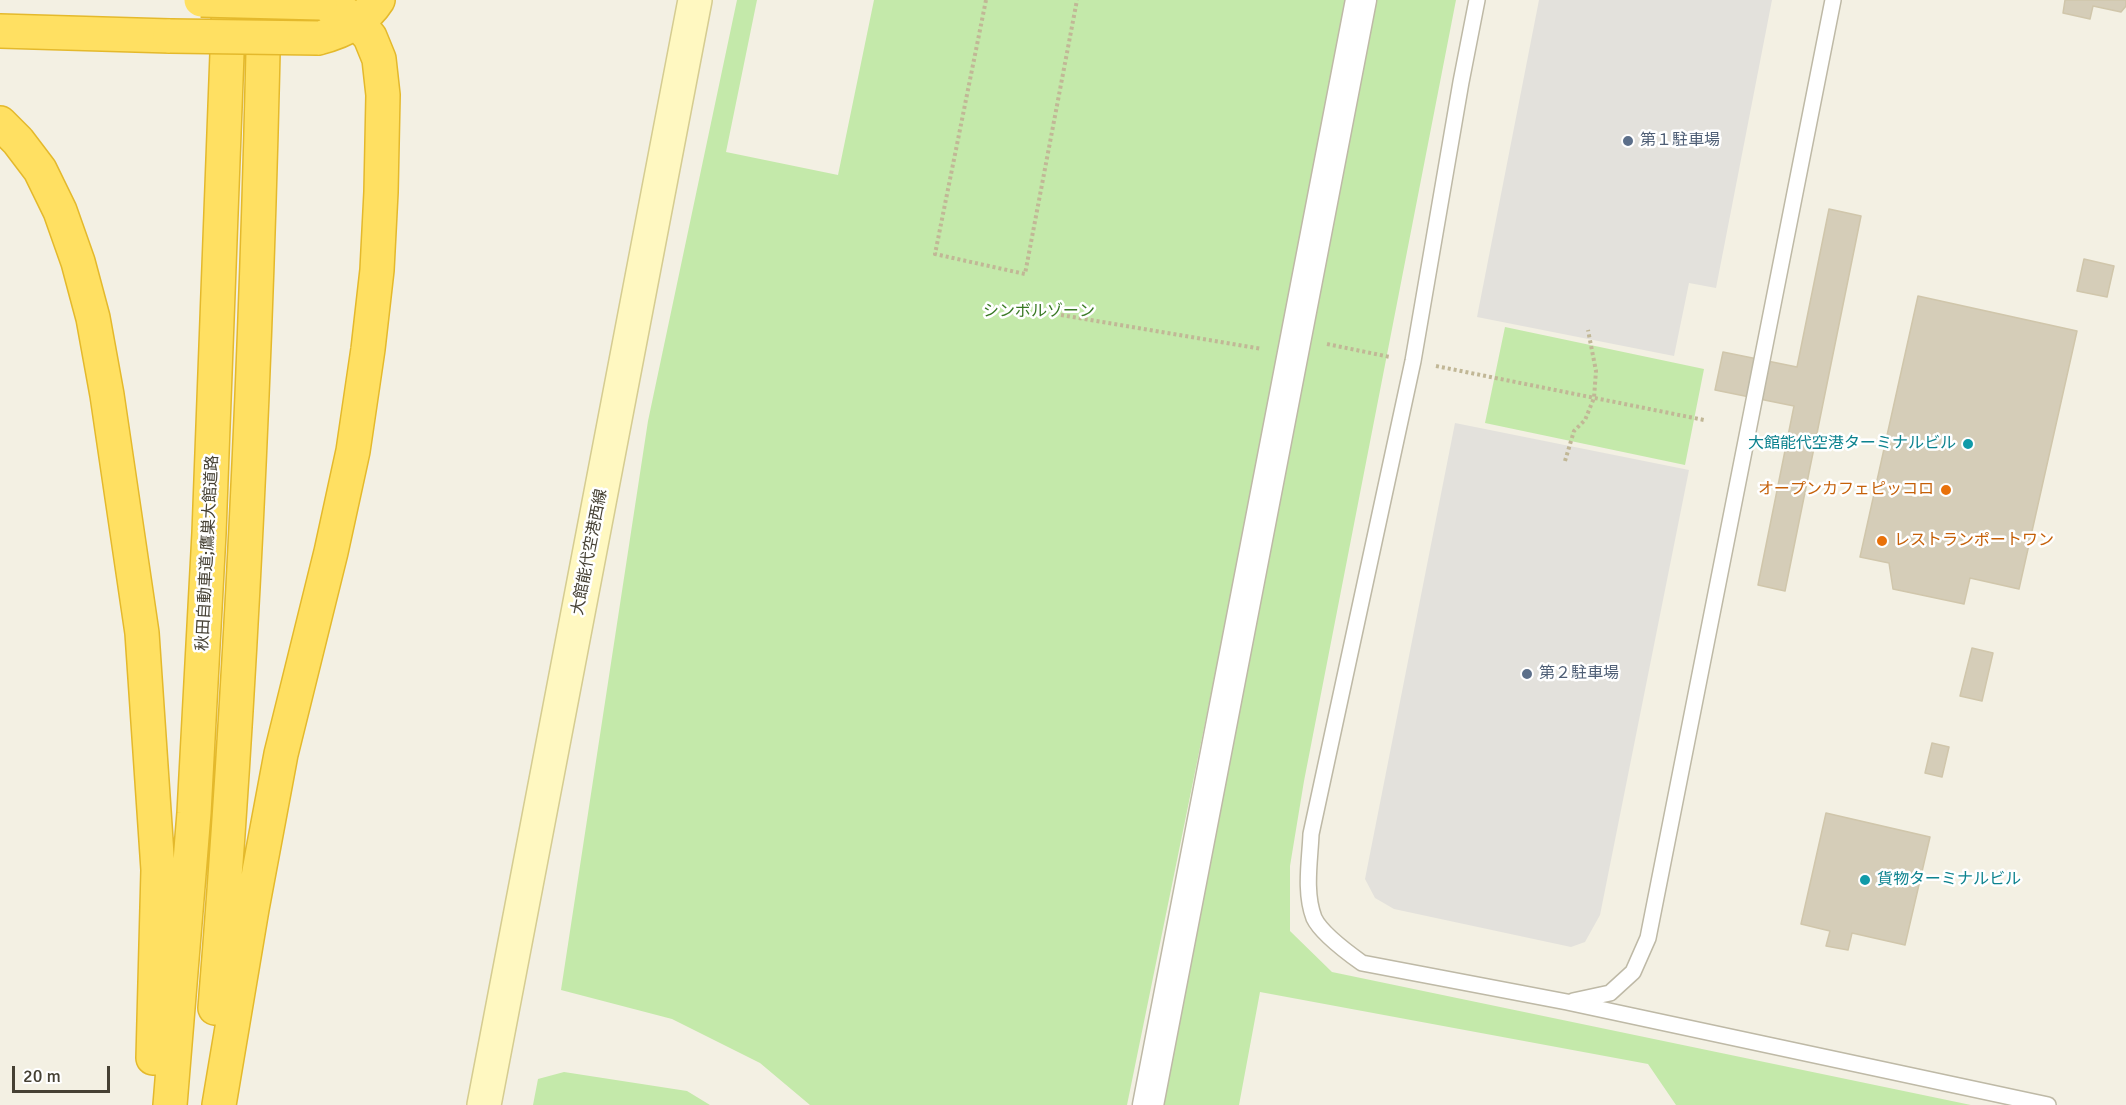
<!DOCTYPE html>
<html>
<head>
<meta charset="utf-8">
<style>
	body { margin:0 }
	#map { position:relative; width:2126px; height:1105px; overflow:hidden; background:#f3f0e3; font-family:Signika,sans-serif }
	canvas { display:block }
	.scale { position:absolute; left:12px; top:1066px; width:98px; height:27px; box-sizing:border-box; border:3px solid #454033; border-top:0; padding-left:8px; font-size:18px; line-height:21px; white-space:nowrap; color:#454033; -webkit-text-stroke:4px #fff; paint-order:stroke }
</style>
</head>
<body>
<div id="map">
<canvas width="2126" height="1105"></canvas>
<div class="scale">20 m</div>
</div>
<script>
const context = document.querySelector('canvas').getContext('2d');
context.lineJoin = 'round';
function fill(path, color) { context.fillStyle = color; context.fill(path, 'evenodd'); }
function strokePath(path, color, width, dash) { context.strokeStyle = color; context.lineWidth = width; context.lineCap = dash ? 'butt' : 'round'; context.setLineDash(dash || []); context.stroke(path); }
function label(font, color, halo, rows, align = 'center') {
  context.font = font + ' Signika,"Noto Sans JP",sans-serif'; context.lineWidth = 5; context.setLineDash([]); context.textBaseline = 'middle'; context.strokeStyle = halo; context.fillStyle = color; for (const [text, x, y, turn = 0] of rows) {
    context.save(); context.translate(x, y); context.rotate((+turn || 0) * Math.PI / 180); context.textAlign = isNaN(turn) ? turn : align; if (halo) context.strokeText(text, 0, 0); context.fillText(text, 0, 0); context.restore();
  }
}
fill(new Path2D(`
	M737 0H757L726 152 838 175 874 0H1456L1304 781 1290 866V931L1332 972 1971 1105H1676L1648 1064 1260 992 1239 1105H1163L1254 483 1127 1105H810L760 1063 672 1019 561 990 648 421Z
	M1505 327 1704 369 1685 465 1485 423Z
	M564 1072 687 1091 710 1105H533L538 1079Z`), '#c4e9aa');
fill(new Path2D(`
	M1539 0H1772L1716 288 1689 283 1674 356 1477 317Z
	M1455 423 1689 470 1600 915 1585 942 1571 947 1394 909 1375 898 1365 879Z`), '#e3e1dc');
const building = new Path2D(`
	M2065 0H2126V6L2121 12 2093 6 2090 19 2063 13Z
	M1829 209 1861 216 1785 591 1758 585 1794 406 1715 390 1723 352 1797 367Z
	M2084 259 2114 266 2107 297 2077 291Z
	M1918 296 2077 331 2019 589 1970 578 1964 604 1893 589 1889 563 1860 557Z
	M1972 648 1993 653 1982 701 1960 696Z
	M1932 743 1949 747 1942 777 1925 773Z
	M1826 813 1930 837 1905 945 1852 933 1848 950 1826 946 1830 931 1801 924Z`);
fill(building, '#d5cdb8');
strokePath(building, '#d0c6ab', 1.5);
const lane = new Path2D(`
	M1477 0 1461 82 1413 361 1311 834C1310 860 1304 892 1314 918 1321 933 1348 953 1362 963L1567 1002 2048 1105
	M1573 1001 1610 993 1633 972 1648 938 1833 0`);
const street = new Path2D(`
	M1148 1105 1361 0`);
const secondary = new Path2D(`
	M484 1105 695 0`);
const highway = new Path2D(`
	M0 31 170 36
	M318 38C342 32 364 22 378 0
	M0 123 18 141 40 170 60 211 78 262 93 318 107 395 142 633 158 870 153 1058
	M215 1008C242 675 257 342 264 8
	M170 1105 194 813 209 533 229 0
	M219 1105 252 909 281 754 331 552 353 451 368 349 377 270 381 192 383 95 379 59 370 37 357 22 336 7 320 3`);
strokePath(lane, '#beb9a6', 18);
strokePath(street, '#beb9a6', 33);
strokePath(secondary, '#d5cc91', 36);
strokePath(highway, '#e4b92c', 36);
strokePath(new Path2D(`
	M986 0 935 254 1025 274 1077 0
	M1061 315 1262 349
	M1327 344 1390 357
	M1436 366 1704 420
	M1565 461 1574 431 1585 420 1594 398 1596 371 1588 330`), '#c1b796', 4, [3, 3]);
strokePath(lane, '#fff', 15);
strokePath(street, '#fff', 30);
strokePath(secondary, '#fff8c1', 33);
strokePath(highway, '#ffe062', 33);
const highwayBridge = new Path2D(`
	M201 0 320 3
	M170 36 318 38`);
strokePath(highwayBridge, '#e4b92c', 36, []);
strokePath(highwayBridge, '#ffe062', 33);
for (const [x, y, r, color] of [
	[1628,141,6,"#5c6f8a"],
	[1968,444,6,"#0f9aa8"],
	[1946,490,6,"#e8710a"],
	[1882,541,6,"#e8710a"],
	[1527,674,6,"#5c6f8a"],
	[1865,880,6,"#0f9aa8"]
]) { const dot = new Path2D(); dot.arc(x, y, r, 0, 2 * Math.PI); context.fillStyle = color; context.fill(dot); strokePath(dot, '#fff', 2); }
label('16px', '#4e5e75', '#fff', [
	["第１駐車場",1640,141],
	["第２駐車場",1539,674]
], 'left');
label('16px', '#397924', '#fff', [
	["シンボルゾーン",1039,312]
]);
label('16px', '#0d838f', '#fff', [
	["大館能代空港ターミナルビル",1956,444],
	["貨物ターミナルビル",1877,880,"left"]
], 'right');
label('16px', '#c56008', '#fff', [
	["オープンカフェピッコロ",1934,490],
	["レストランポートワン",1894,541,"left"]
], 'right');
label('16px', '#454033', '#fff', [
	["大館能代空港西線",590,552,-79],
	["秋田自動車道;鷹巣大館道路",208,553,-87]
]);
</script>
</body>
</html>
